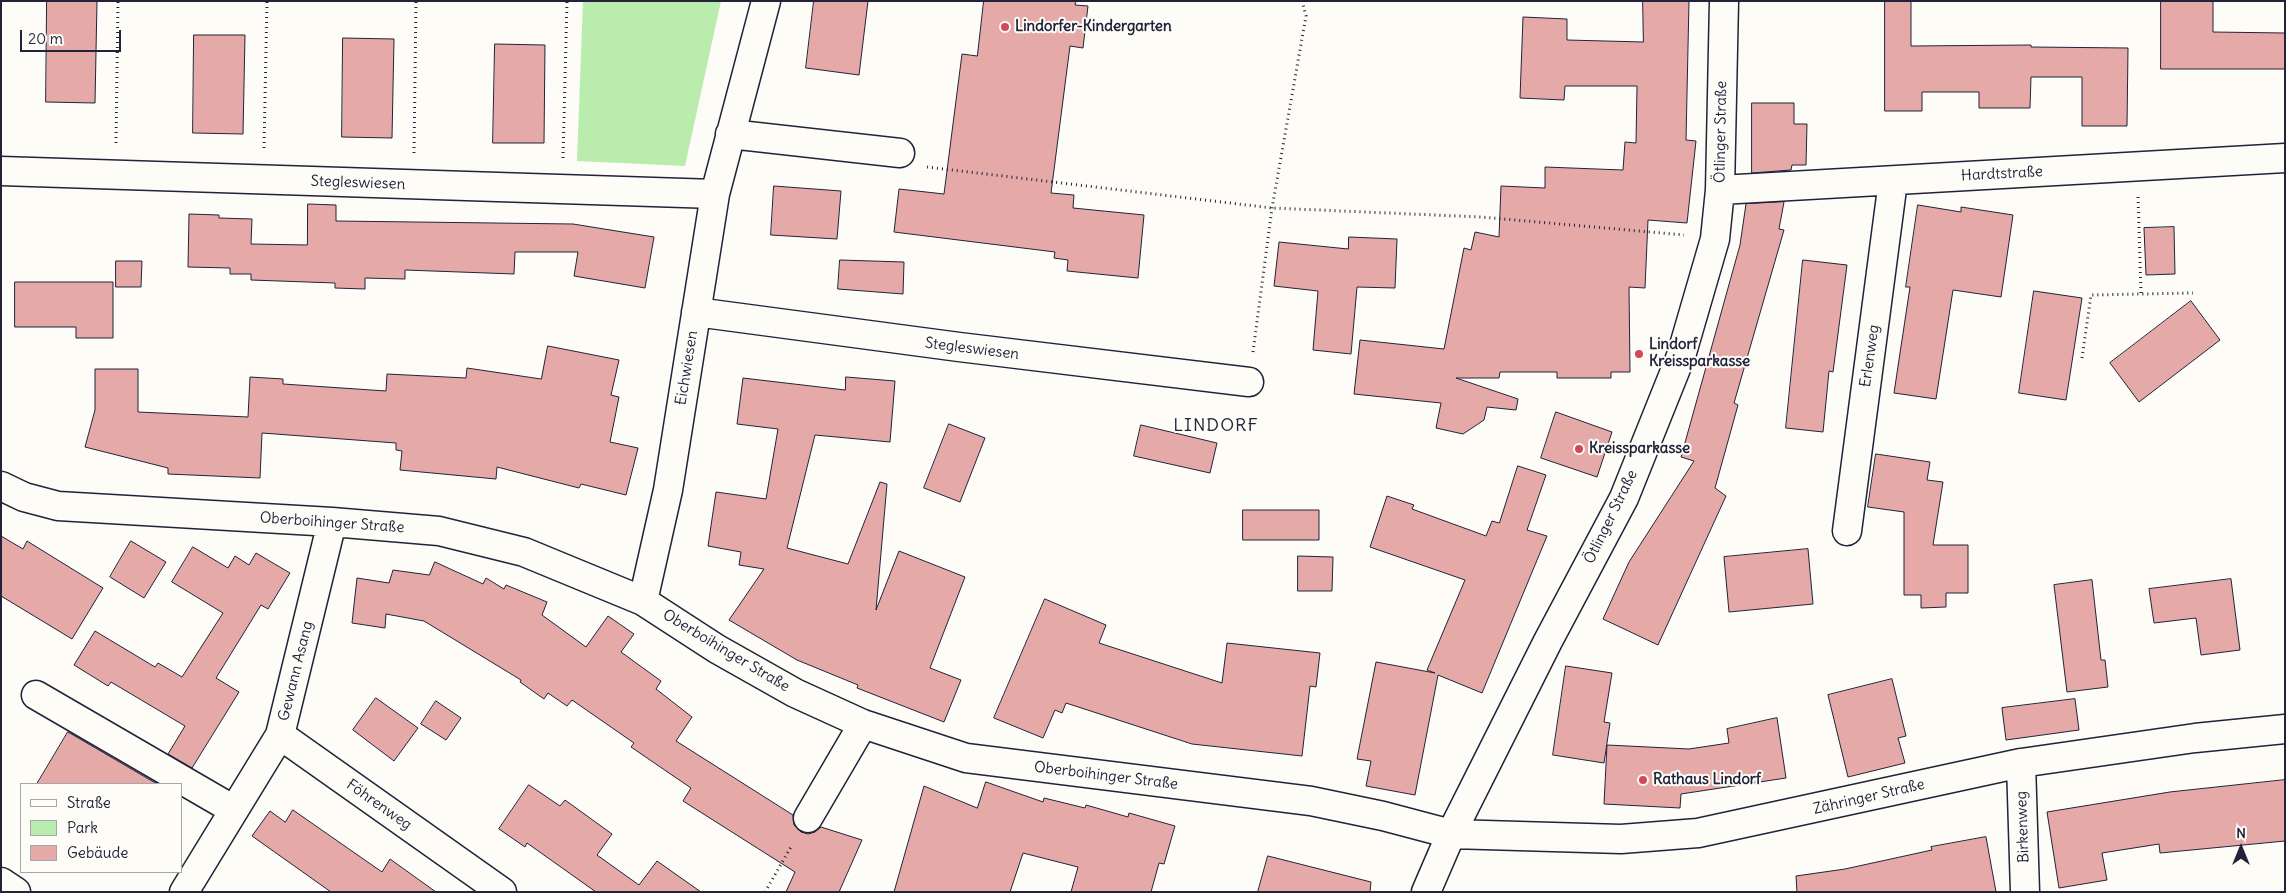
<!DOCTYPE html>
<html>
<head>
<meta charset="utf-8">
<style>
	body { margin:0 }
	#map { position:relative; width:2286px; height:893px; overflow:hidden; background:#fdfcf7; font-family:Delius,sans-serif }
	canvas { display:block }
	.frame { position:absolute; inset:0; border:2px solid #22223b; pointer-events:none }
	.legend { position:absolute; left:20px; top:783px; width:162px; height:90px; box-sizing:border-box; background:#fdfcf7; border:1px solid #a5a5ac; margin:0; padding:6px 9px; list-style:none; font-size:15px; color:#22223b }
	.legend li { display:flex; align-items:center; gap:10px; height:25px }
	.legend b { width:25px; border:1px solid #a5a5ac }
	.north { position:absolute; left:2216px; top:823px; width:50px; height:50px; -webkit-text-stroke:4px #fdfcf7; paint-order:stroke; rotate:0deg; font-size:14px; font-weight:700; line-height:20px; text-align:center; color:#22223b }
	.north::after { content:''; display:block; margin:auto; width:18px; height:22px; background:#22223b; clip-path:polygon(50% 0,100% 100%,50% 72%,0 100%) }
	.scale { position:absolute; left:20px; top:30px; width:101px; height:22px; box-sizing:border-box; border:2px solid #22223b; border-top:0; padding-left:6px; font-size:15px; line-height:18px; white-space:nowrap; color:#22223b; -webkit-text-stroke:4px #fdfcf7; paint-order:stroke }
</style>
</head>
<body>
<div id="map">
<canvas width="2286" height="893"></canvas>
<div class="frame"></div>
<ul class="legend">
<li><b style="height:6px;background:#fdfcf7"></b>Straße</li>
<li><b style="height:14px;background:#baecad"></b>Park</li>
<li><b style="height:14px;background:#e5aaa8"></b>Gebäude</li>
</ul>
<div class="north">N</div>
<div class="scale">20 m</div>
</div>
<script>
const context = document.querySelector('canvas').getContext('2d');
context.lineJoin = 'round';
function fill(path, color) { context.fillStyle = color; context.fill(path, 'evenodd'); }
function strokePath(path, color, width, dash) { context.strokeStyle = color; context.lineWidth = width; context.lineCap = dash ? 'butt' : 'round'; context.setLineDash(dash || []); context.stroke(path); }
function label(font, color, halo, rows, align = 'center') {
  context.font = font + ' Delius,sans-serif'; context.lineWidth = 4; context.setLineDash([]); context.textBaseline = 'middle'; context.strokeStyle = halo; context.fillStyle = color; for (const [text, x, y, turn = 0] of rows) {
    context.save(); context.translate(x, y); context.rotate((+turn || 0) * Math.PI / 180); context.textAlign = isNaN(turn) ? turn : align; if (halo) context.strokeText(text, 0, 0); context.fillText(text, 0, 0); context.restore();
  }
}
fill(new Path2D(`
	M583 1H721L685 166 577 161Z`), '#baecad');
const building = new Path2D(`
	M47 1H97L95 103 46 102Z
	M814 1H868L859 75 806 68Z
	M984 1H1076L1075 5 1088 6 1083 48 1070 46 1051 193 1074 195 1073 208 1144 215 1138 278 1067 271 1068 260 1054 258 1055 252 894 232 899 189 944 194 962 54 977 56Z
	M1643 1H1689L1686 140 1696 141 1687 223 1648 220 1645 288 1629 287 1630 372H1611V378H1557V372H1500L1499 378H1456L1518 399 1516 410 1487 407 1484 420 1463 434 1436 428 1441 403 1354 394 1360 340 1444 349 1464 248 1471 250 1475 232 1499 237 1501 186 1545 188V167L1623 170 1625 142 1636 143 1637 86H1565L1564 100 1520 98 1523 17 1567 19V40L1643 42Z
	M1885 1H1911V46L2031 45V47L2128 48 2127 126H2082V77H2031L2030 108H1979V92H1922V111H1885Z
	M2161 1H2213V32L2285 33V69H2161Z
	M194 35H245L243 134 193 133Z
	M343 38 394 39 392 138 342 137Z
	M495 44 545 45 544 143H493Z
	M1752 103H1794V124H1807L1806 165H1792L1791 170 1752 173Z
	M774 186 841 191 837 239 771 235Z
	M1784 202 1779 229 1784 230 1734 403 1738 405 1715 488 1726 496 1658 645 1603 619 1629 562 1694 461 1681 457 1740 245 1746 204Z
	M308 204 336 205V221L573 224 654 237 645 288 574 276 578 252H515L514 274 405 270V279L365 278V289L335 288V283L251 280V274H230V268L188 267 189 214 219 215V218L252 219 251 244 307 245Z
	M1918 205 1961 212V207L2013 215 2001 297 1953 290 1936 399 1894 393 1910 287H1906Z
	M2174 227 2175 274 2146 275 2144 228Z
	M1349 237 1397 239 1395 288 1357 287 1351 354 1313 350 1318 291 1274 286 1279 242 1348 249Z
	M840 260 904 262 903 294 838 289Z
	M1803 260 1847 265 1833 372 1829 371 1823 432 1786 428Z
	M116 261H142L141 287H116Z
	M15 282H113V338H76V327H15Z
	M2034 291 2082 298 2066 400 2019 393Z
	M2191 301 2220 340 2139 402 2110 363Z
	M548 346 619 360 611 395 619 397 610 442 638 448 626 495 581 484 579 488 497 467 496 479 400 470 402 451 396 450V443L262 433 260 478 168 474V468L85 447 95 410V369H138V412L248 417 250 377 283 379V384L386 391 387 374 466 378 467 368 541 379Z
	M846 377 895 381 890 442 815 435 787 548 848 564 880 482 887 484 876 610 899 551 965 577 930 668 961 680 944 722 857 688 858 685 797 660 729 620 764 569 739 565 741 552 708 546 716 492 766 499 778 429 737 424 743 378 845 390Z
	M1556 412 1612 432 1597 477 1541 458Z
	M949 424 985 438 960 502 924 488Z
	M1141 425 1217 443 1210 473 1134 456Z
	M1876 454 1930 462 1927 480 1943 482 1933 545H1968V593H1946V607L1921 608V595H1904V512L1868 507Z
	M1518 466 1546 475 1527 530 1547 536 1482 693 1438 675 1415 795 1366 786 1371 761 1357 759 1376 662 1435 673 1427 670 1465 580 1370 547 1387 496 1414 505 1412 509 1486 536 1492 521 1499 523Z
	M1243 510H1319V540H1243Z
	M1 536 23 549 27 541 103 588 72 639 1 596Z
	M131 541 166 562 144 598 110 577Z
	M193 547 228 568 235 556 249 565 256 553 290 573 268 609 261 605 216 678 239 692 192 768 168 754 185 726 111 682 108 686 74 665 95 631 155 667 158 663 182 677 223 613 172 582Z
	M1808 549 1813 604 1729 612 1724 557Z
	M1298 556 1333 557 1332 591H1298Z
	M435 562 483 584 486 578 504 589 506 585 547 602 542 615 586 647 608 616 634 634 621 652 661 681 656 689 692 717 676 741 793 815 794 825 801 832 808 834 815 832 821 827 862 840 839 892H786L795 872 683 801 691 788 631 747 634 743 572 700 567 706 548 693 544 699 520 682 521 680 424 621 386 614 385 628 352 623 357 578 389 583 393 570 429 575Z
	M2231 579 2240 650 2201 655 2196 618 2154 623 2149 589Z
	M2092 580 2101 660H2105L2108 687 2067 692 2054 585Z
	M1045 599 1106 625 1099 643 1222 683 1227 643 1320 653 1316 687 1310 686 1302 756 1192 744 1066 703 1062 713 1055 710 1043 738 994 718Z
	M1566 666 1612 673 1604 722 1610 723 1604 763 1553 755Z
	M1892 679 1906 736 1898 738 1905 763 1848 777 1828 695Z
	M376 698 418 728 394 761 353 730Z
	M2075 699 2079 730 2006 740 2002 708Z
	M436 701 461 718 446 740 421 724Z
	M1777 718 1786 778 1681 794 1680 808 1604 804 1607 745 1689 749 1729 743 1727 729Z
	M68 732 152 781 159 784H37Z
	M2285 780V841L2160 853 2159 844 2102 853 2107 880 2059 888 2047 812 2170 792Z
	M986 782 1043 802 1044 798 1085 808 1086 805 1128 817 1129 813 1175 826 1164 864 1159 863 1151 892H1071L1078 867 1023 853 1010 892H894L924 786 977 808Z
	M529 785 560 806 565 800 612 834 597 855 639 885 657 861 701 892H596L527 843 525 847 499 829Z
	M293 810 382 872 390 859 436 892H331L252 836 270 811 285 822Z
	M1986 837 1996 892H1797L1796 876 1845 869 1932 850 1931 847Z
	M1268 856 1371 882 1370 892H1258Z`);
fill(building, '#e5aaa8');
strokePath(building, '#22223b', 1);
const minor = new Path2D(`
	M730 134 900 153
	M1 171 715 194
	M1720 190 2285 158
	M696 312 959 347 1249 382
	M1 486 24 497 58 506 332 522 439 531 524 552 643 601 717 649 795 693 863 724 966 758 1311 801 1383 816 1451 834 1621 839 1698 833 2021 763 2195 738 2285 729
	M1847 531 1893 181
	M643 601 668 490 715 194 766 1
	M36 695 234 810
	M280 735 502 892
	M2021 763 2025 892
	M808 818 863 724
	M1 882 16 892
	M184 892 280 735 332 522
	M1426 892 1451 834 1548 641 1624 498 1681 356 1715 239 1720 190 1724 1`);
strokePath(minor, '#22223b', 31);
strokePath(new Path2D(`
	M116 143 118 1
	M264 148 267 1
	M414 153 416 1
	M563 158 567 1
	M927 167 1272 208 1481 217 1684 235
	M2138 197 2141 293
	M1253 352 1272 208 1306 16 1302 1
	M2082 358 2091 295 2193 293
	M765 892 792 845`), '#22223b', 3, [1, 4]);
strokePath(minor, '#fdfcf7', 28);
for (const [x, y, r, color] of [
	[1005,27,5,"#d1495b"],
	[1639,354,5,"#d1495b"],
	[1579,449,5,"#d1495b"],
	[1643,780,5,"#d1495b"]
]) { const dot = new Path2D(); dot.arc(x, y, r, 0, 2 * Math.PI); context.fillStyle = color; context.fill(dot); strokePath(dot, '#fdfcf7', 2); }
label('bold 15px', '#22223b', '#fdfcf7', [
	["Lindorfer-Kindergarten",1015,27],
	["Lindorf",1649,345],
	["Kreissparkasse",1649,362],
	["Kreissparkasse",1589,449],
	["Rathaus Lindorf",1653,780]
], 'left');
label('15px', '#22223b', '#fdfcf7', [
	["Ötlinger Straße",1721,132,-89],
	["Hardtstraße",2002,174,-3],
	["Stegleswiesen",358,183,2],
	["Stegleswiesen",972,349,7],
	["Erlenweg",1870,356,-82],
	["Eichwiesen",687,368,-81],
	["Ötlinger Straße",1611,517,-64],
	["Oberboihinger Straße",332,523,4],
	["Oberboihinger Straße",726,651,31],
	["Gewann Asang",296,671,-76],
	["Oberboihinger Straße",1106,776,7],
	["Zähringer Straße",1869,797,-13],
	["Föhrenweg",379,805,35],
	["Birkenweg",2023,827,-92]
]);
context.letterSpacing = '1px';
label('18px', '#22223b', '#fdfcf7', [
	["LINDORF",1216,426]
]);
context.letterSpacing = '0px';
</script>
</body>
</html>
